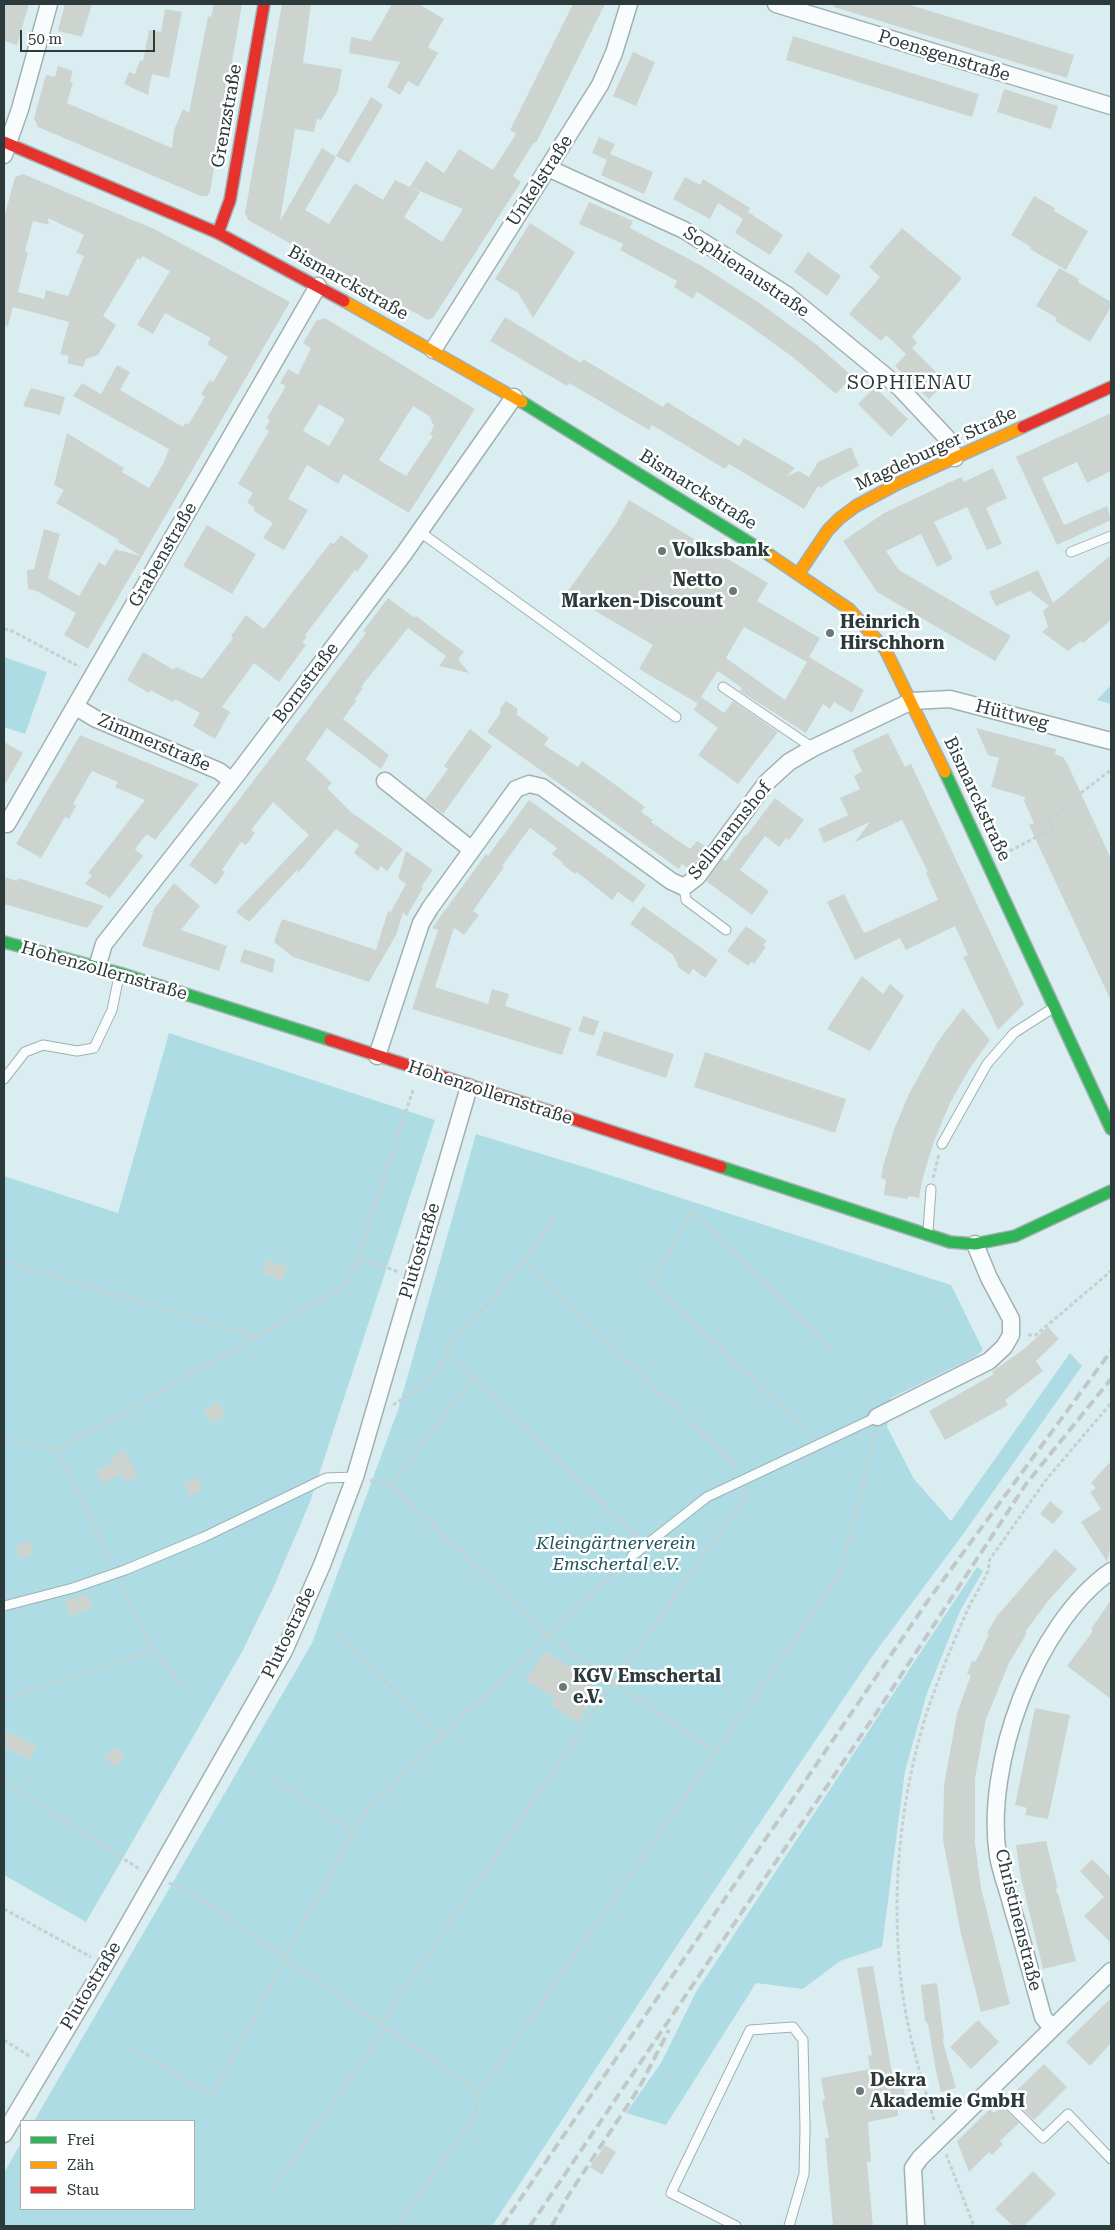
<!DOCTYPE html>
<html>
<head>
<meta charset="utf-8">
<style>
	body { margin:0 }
	#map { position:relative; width:1115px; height:2230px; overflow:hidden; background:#daeef1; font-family:"Roboto Serif",serif }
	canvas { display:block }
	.frame { position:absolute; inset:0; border:5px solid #2c3a3c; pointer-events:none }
	.legend { position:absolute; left:20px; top:2120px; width:175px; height:90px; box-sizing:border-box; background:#fff; border:1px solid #abb0b1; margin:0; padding:6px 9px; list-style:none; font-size:15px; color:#2c3a3c }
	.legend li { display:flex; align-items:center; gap:10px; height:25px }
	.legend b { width:25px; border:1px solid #abb0b1 }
	.scale { position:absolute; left:20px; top:30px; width:135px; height:22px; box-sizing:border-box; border:2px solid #2c3a3c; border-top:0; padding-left:6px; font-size:15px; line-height:18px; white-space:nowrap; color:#2c3a3c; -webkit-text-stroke:4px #fff; paint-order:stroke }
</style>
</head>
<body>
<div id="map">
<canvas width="1115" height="2230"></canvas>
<div class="frame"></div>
<ul class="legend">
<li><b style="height:6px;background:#30b455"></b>Frei</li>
<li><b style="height:6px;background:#ff9f0a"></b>Zäh</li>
<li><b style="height:6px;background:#e5322d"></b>Stau</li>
</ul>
<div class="scale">50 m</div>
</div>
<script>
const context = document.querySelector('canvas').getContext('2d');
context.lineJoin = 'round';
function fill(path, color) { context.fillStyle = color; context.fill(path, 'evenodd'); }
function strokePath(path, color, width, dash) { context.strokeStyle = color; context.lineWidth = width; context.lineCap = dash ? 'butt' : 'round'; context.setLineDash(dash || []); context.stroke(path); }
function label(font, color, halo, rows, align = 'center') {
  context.font = font + ' "Roboto Serif",serif'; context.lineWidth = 5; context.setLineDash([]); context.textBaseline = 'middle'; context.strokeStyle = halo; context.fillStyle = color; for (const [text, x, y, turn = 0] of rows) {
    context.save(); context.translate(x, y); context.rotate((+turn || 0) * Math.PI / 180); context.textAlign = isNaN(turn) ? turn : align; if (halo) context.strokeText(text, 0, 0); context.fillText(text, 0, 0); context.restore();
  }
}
fill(new Path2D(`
	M4 657 47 672 25 734 4 727Z
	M1111 685V704L1097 700Z
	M169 1033 435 1120 310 1502 274 1586 242 1652 86 1922 4 1875V1176L118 1213Z
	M476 1134 594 1170 951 1285 983 1350 975 1357 891 1398 887 1427 914 1479 951 1521 1070 1353 1082 1366 961 1537 871 1658 672 1953 492 2226H4V2173L21 2143V2209H194V2121H34L312 1643 398 1410Z
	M977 1567 983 1571 960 1611 927 1693 905 1771 882 1947 840 1961 803 1989 756 1983 666 2125 626 2113 661 2063 696 1992Z`), '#aedce4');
fill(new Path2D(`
	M4 4H29L17 45 4 41Z
	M65 4H92L82 37 58 31Z
	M214 4H242L210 192 207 196H201L38 127 34 118 46 75 55 77 58 66 73 71 70 82H73L67 103 172 148 174 130 183 109 189 113 208 16 211 17Z
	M282 4H311L303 63 342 69 338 91 321 120 317 119 314 132 295 129 280 221 322 148 336 157 305 210 329 224 355 183 383 200 395 180 420 192 404 217 442 242 463 209 410 187 426 161 444 173 459 149 493 170 516 134 510 130 573 4H605L536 143 534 142 513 176 521 182 433 318 428 320 248 220 245 213Z
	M392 4H419L444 19 428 47 438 53 418 87 408 81 400 95 387 87 400 62 349 53 351 37 371 41Z
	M834 4H907L1074 55 1067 78 834 7Z
	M165 9 182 12 169 78 152 74 148 95 124 84 129 72 135 74 140 60 143 61 149 30 161 32Z
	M793 36 979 94 972 117 786 60Z
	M633 52 655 62 636 106 613 96Z
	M1004 89 1058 106 1051 129 997 112Z
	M371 97 383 105 349 163 336 156Z
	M599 137 615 144 610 154 653 172 644 194 601 175 607 160 592 153Z
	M23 174 154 229 290 302 88 649 64 635 76 613 37 591 28 589 27 570 34 569 44 529 60 534 48 578 79 596 99 562 105 566 115 549 141 556 118 542 119 540 56 503 64 490 54 485 67 433 124 468 122 472 149 488 163 464 169 449 73 396 82 383 101 394 117 365 130 372 120 390 183 427 185 423 188 425 205 397 201 394 210 380 213 382 228 357 207 344 211 338 165 313 153 334 137 325 170 271 142 256 141 260 138 258 103 316 116 325 98 355 86 359 83 367 67 363 69 356 60 354 69 322 13 307 8 326 4 325V218L15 177ZM48 218 84 235 76 253 84 256 68 296 46 290 44 299 18 292 28 252 25 251 33 221 49 225Z
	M685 177 700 185 703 179 750 208 748 212 783 235 770 255 735 233 743 219 718 203 710 219 673 199Z
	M1034 196 1055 208 1054 211 1088 231 1066 270 1030 249 1031 247 1011 235Z
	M589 202 633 221 630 228 702 266 761 304 817 345 852 376 836 394 794 358 744 322 697 292 693 299 674 287 677 281 620 250 623 244 579 224Z
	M530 223 575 252 533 318 518 293 495 279Z
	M902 228 962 278 912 337 917 343 912 348 946 382 929 399 895 366 906 354 886 335 881 341 849 314 880 277 869 267Z
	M808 252 841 276 827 296 794 272Z
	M1059 268 1079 279 1078 282 1111 302V307L1090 342 1055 321 1057 318 1036 306Z
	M505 317 581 363 583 359 663 407 667 402 739 446 744 438 795 468 787 476 799 471 809 477 818 462 851 447 859 466 828 482 821 488 818 486 804 509 729 464 725 469 652 425 649 430 569 383 567 386 490 341Z
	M325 318 475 409 409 513 344 474 338 484 307 465 288 499 308 510 284 550 263 538 273 523 254 511V507L247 503 253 493 238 484 269 431 265 428 270 420 267 418 286 386 280 383 288 369 298 375 311 348 303 343 316 321ZM319 404 345 419 329 446 303 431ZM413 406 429 416 434 426 430 434 433 436 406 476 379 460Z
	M875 387 908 419 891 437 858 404Z
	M31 388 65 397 60 415 23 406Z
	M1111 413V471L1087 483 1077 462 1042 478 1064 525 1107 506 1111 520 1057 545 1016 457Z
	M993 468 1007 498 986 508 1002 544 987 550 967 507 934 522 953 559 937 567 921 534 886 551 899 570 1011 636 995 661 877 592 843 541 884 513 961 477 964 482Z
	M629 500 768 583 757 601 820 638 809 657 864 690 852 713 834 702 830 709 823 704 806 733 740 691 742 688 718 671 697 703 639 669 653 645 592 609 568 591 616 524ZM744 627 807 662 785 700 726 658Z
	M207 525 256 554 232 594 183 566Z
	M341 535 369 556 357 572 355 570 305 635 307 637 302 642 306 645 279 682 254 663 222 707 230 712 215 739 193 726 200 713 175 699 173 702 150 690 149 693 127 680 143 652 174 670 176 667 202 679 233 638 231 636 246 615 264 629 331 542 334 544Z
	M1111 555V620L1083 643 1081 641 1068 651 1042 632 1048 627 1043 611 1049 606 1030 591 996 606 989 592 1038 570 1053 603Z
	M388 598 415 618 416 616 464 652 458 659 469 673 439 666 446 656 408 628 361 687 363 688 355 699 356 701 343 719 389 755 381 769 327 728 306 759 332 783 327 788 351 812 403 849 387 871 381 866 377 871 354 853 359 845 336 829 297 874 298 869 249 922 236 912 309 835 273 802 251 830 255 833 246 845 241 842 222 870 225 872 216 885 189 865 338 670 366 633 363 631Z
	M701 697 724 713 733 701 778 732 738 784 698 755 718 728 694 710Z
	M506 701 517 708V715L549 738 544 745 578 767 582 761 613 783 645 807 641 812 653 820 651 822 690 849 697 841 706 847 690 870 682 864 679 869 487 732 500 714V709Z
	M976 728 1056 749 1055 754 1063 757 1068 765 1111 859V1001L1029 825 1034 823 1024 801 1025 797 991 787 999 758 988 755Z
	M470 729 492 746 443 814 425 800 448 769 444 766Z
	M888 733 905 767 911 764 1024 1004 998 1030 963 957 968 955 955 926 906 950 900 938 855 960 827 902 844 894 864 933 938 900 926 873 928 872 902 820 855 842 870 822 824 843 818 829 848 815 840 798 860 789 854 776 862 771 852 750Z
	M80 735 199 784 155 840 147 834 135 849 143 856 110 898 85 884 92 875 88 873 145 800 115 787 118 782 92 771 73 804 76 806 69 819 65 817 41 858 16 844Z
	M4 742 23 753 4 786Z
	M775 798 804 820 789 840 786 838 779 847 765 836 740 870 769 891 752 915 706 881 722 859 726 861 745 835 746 836Z
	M529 800 646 885 633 903 618 892 612 900 577 872 575 874 562 864 563 863 552 854 557 848 530 828 502 866 504 867 473 911 479 915 464 935 454 928 435 987 488 1004 492 989 509 994 505 1006 571 1028 562 1055 412 1009 438 930 432 928 486 854 488 856Z
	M406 851 433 870 421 887 423 888 407 916 403 913 396 935 369 982 293 957 274 942 282 919 376 950 388 911 390 913 406 884 398 878Z
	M4 877 17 881 18 878 104 906 87 928 4 904Z
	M174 883 200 906 181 930 227 946 219 971 142 946 154 909Z
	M643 906 718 960 705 978 693 969 689 975 677 966 678 964 672 954 630 924Z
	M746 926 767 941 763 945 766 947 754 964 751 962 748 966 727 951Z
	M244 949 275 959 273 973 240 962Z
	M862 976 883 994 890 984 904 996 870 1051 827 1029Z
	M963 1008 990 1040 970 1068 950 1103 934 1141 923 1177 919 1198 908 1196V1199L884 1195 886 1180 881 1178 883 1166 895 1127 909 1094 937 1043Z
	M583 1016 599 1021 594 1036 578 1031Z
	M604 1031 674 1054 666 1078 596 1055Z
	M705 1052 846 1099 835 1133 694 1087Z
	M267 1260 287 1267 282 1281 262 1273Z
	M1048 1327 1059 1339 1036 1361 1043 1371 1005 1400 1008 1405 945 1440 929 1411 994 1374 992 1372 1025 1348Z
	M218 1402 226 1415 212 1423 204 1410Z
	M124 1450 138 1476 126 1482 121 1474 102 1484 96 1471 114 1462 111 1458Z
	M1111 1461V1544L1107 1562 1081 1522 1101 1509 1090 1492 1096 1488 1091 1483Z
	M197 1477 203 1490 190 1496 184 1483Z
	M1050 1501 1063 1512 1053 1524 1040 1514Z
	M30 1541 35 1554 20 1558 16 1545Z
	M1055 1549 1077 1569 1048 1601 1025 1632 1027 1633 1009 1663 986 1719 975 1778V1843L981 1888 1010 2004 981 2012 961 1934 943 1840 944 1785 957 1713 971 1675 967 1674 972 1661 975 1662 982 1649 989 1634 987 1633 997 1616Z
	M87 1594 93 1608 70 1616 65 1601Z
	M1111 1600V1699L1067 1666 1093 1631 1091 1629Z
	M545 1651 593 1682 587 1691 595 1696 578 1723 550 1705 555 1698 526 1680Z
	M1035 1708 1070 1715 1048 1819 1025 1815 1027 1808 1015 1805Z
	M4 1731 20 1737 37 1747 29 1760 4 1746Z
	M114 1747 125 1755 116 1767 104 1758Z
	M1046 1841 1058 1889 1056 1887 1057 1894 1058 1893 1076 1961 1043 1969 1021 1878 1016 1845Z
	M1092 1859 1111 1878V1943L1084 1916 1104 1897 1080 1871Z
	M873 1966 894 2084 903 2082 905 2097 897 2098 898 2116 868 2122 871 2162H867L873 2226H833L825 2138H829L822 2101 825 2100 821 2078 870 2069 868 2056 872 2055 857 1968Z
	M937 1983 944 2040 942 2038 956 2088 941 2092 936 2071 928 2024 925 2021 921 1985Z
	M1111 1998V2043L1090 2066 1066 2042Z
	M978 2020 999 2042 971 2069 950 2047Z
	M1044 2064 1067 2087 1034 2120 1010 2097Z
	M1002 2106 1019 2123 1000 2141 1003 2144 992 2155 989 2152 969 2172 957 2141 990 2109 994 2113Z
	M605 2145 616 2152 602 2175 590 2167Z
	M1033 2171 1056 2194 1024 2226H1013L995 2209Z`), '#cdd4d0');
const lane = new Path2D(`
	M420 532 676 717
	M1071 552 1111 536
	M723 687 813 748
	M684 887 686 900 726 930
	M4 1079 25 1052 43 1045 77 1051 94 1048 112 1010 119 976
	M942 1144 987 1064 1014 1033 1053 1008
	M928 1231 931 1189
	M632 1556 707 1497 877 1417
	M4 1606 73 1588 125 1570 204 1537 326 1478 355 1477
	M992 2088 1043 2138 1068 2114 1111 2159
	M736 2226 671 2193 750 2030 793 2027 803 2040 805 2128 804 2174 789 2226`);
const street = new Path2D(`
	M776 4 1111 106
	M4 155 20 109 49 4
	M548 168 684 230 787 295 900 388 946 437 955 458
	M433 350 600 85 614 53 629 4
	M76 707 96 719 219 771 232 781
	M385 781 472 850
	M7 824 318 286
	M97 967 104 944 232 781 403 555 514 397
	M377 1056 421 923 430 908 516 789 529 784 542 787 671 881 684 887 697 877 766 783 789 762 813 748 912 701 950 699 1111 741
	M877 1417 989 1361 1004 1347 1011 1335V1319L989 1278 975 1244
	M1052 2028 1043 2017C1033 1980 1023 1943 1012 1907 1008 1890 1001 1873 998 1856 984 1765 1035 1624 1111 1571
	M4 2134 105 1965 284 1651 322 1565 355 1477 469 1087
	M916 2226 913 2168 920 2158 1111 1971`);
const fast = new Path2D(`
	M522 402 771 556
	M945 772 1111 1129
	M4 942 119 973 330 1040
	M721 1167 950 1242 975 1244 1015 1236 1111 1191`);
const slow = new Path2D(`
	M344 301 522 402
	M771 556 849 609 885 649 945 772
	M799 573 828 530 840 518 856 506 899 483 1023 427`);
const jam = new Path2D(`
	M4 142 218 233 344 301
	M218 233 230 200 264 4
	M1023 427 1111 387
	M330 1040 721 1167`);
strokePath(lane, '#a1b0b2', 11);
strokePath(street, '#a1b0b2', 19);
strokePath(fast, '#a1b0b2', 14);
strokePath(slow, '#a1b0b2', 14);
strokePath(jam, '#a1b0b2', 14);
strokePath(new Path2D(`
	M4 629 12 631 80 667
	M1081 793 1111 770
	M1004 854 1052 829 1049 819 1063 810
	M933 1178 939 1154
	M357 1257 399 1272
	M524 1260 738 1469
	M4 1261 257 1337
	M1028 1335H1036L1111 1271
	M447 1352 637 1536
	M393 1405 412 1393 438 1370 449 1345 488 1304 524 1260 549 1227 552 1215
	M811 1435 652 1283 692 1210 833 1349
	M4 1439 58 1450
	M370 1480 391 1484 546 1635 716 1753
	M391 1484 473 1378
	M110 1561 58 1450 343 1287 353 1270 413 1090
	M121 1585 153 1651 188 1691
	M338 1635 442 1736
	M4 1699 153 1651
	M275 1778 280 1784 304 1798 353 1832
	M4 1782 141 1870
	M169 1883 182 1888 202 1901 479 2092
	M4 1909 91 1957
	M380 2024 614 1683 748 1492
	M4 2040 31 2057
	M131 2049 213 2096 285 1957 363 1815 442 1736 624 1563
	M934 2120C920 2074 906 2028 901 1980 891 1892 900 1800 926 1715 937 1681 952 1646 966 1613 972 1599 981 1587 987 1573 990 1568 988 1564 990 1559L1046 1480 1111 1403
	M946 2154 974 2226
	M271 2191 386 2028
	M397 2226 474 2117 479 2092 840 1574 876 1432`), '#c8cfd0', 3, [4, 2.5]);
strokePath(lane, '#f9fcfd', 9);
strokePath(street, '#f9fcfd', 16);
strokePath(fast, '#30b455', 11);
strokePath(slow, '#ff9f0a', 11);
strokePath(jam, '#e5322d', 11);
strokePath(new Path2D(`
	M502 2226 927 1602 1111 1351
	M530 2226 877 1712 1026 1484 1111 1379
	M552 2226 568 2196 639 2088 669 2030`), '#c2c8c8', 4, [10, 5]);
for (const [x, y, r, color] of [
	[662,551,5,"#69797b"],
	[733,591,5,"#69797b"],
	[830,633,5,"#69797b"],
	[563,1687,5,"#69797b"],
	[860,2091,5,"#69797b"]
]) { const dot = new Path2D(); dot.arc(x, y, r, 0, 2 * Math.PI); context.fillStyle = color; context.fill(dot); strokePath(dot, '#fff', 2); }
label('18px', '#2c3a3c', '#fff', [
	["Poensgenstraße",944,56,17],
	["Grenzstraße",227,116,-80],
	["Unkelstraße",540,181,-57],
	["Sophienaustraße",746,272,34],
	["Bismarckstraße",348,283,29],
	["Magdeburger Straße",936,449,-25],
	["Bismarckstraße",698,490,32],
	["Grabenstraße",163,555,-60],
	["Bornstraße",306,683,-53],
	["Hüttweg",1012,715,14],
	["Zimmerstraße",154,743,23],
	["Bismarckstraße",977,799,65],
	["Sellmannshof",730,831,-51],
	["Hohenzollernstraße",104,971,16],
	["Hohenzollernstraße",490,1093,18],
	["Plutostraße",420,1251,-73],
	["Plutostraße",289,1633,-64],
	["Christinenstraße",1018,1920,76],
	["Plutostraße",91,1986,-59]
]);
label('bold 18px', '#2c3a3c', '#fff', [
	["Volksbank",672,551],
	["Netto",723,581,"right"],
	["Marken-Discount",723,602,"right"],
	["Heinrich",840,623],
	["Hirschhorn",840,644],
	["KGV Emschertal",573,1677],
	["e.V.",573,1698],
	["Dekra",870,2081],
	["Akademie GmbH",870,2102]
], 'left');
label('italic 18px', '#22555c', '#fff', [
	["Kleingärtnerverein",616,1544],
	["Emschertal e.V.",616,1565]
]);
context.letterSpacing = '1px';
label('19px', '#2c3a3c', '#fff', [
	["SOPHIENAU",910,383]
]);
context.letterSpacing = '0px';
</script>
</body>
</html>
